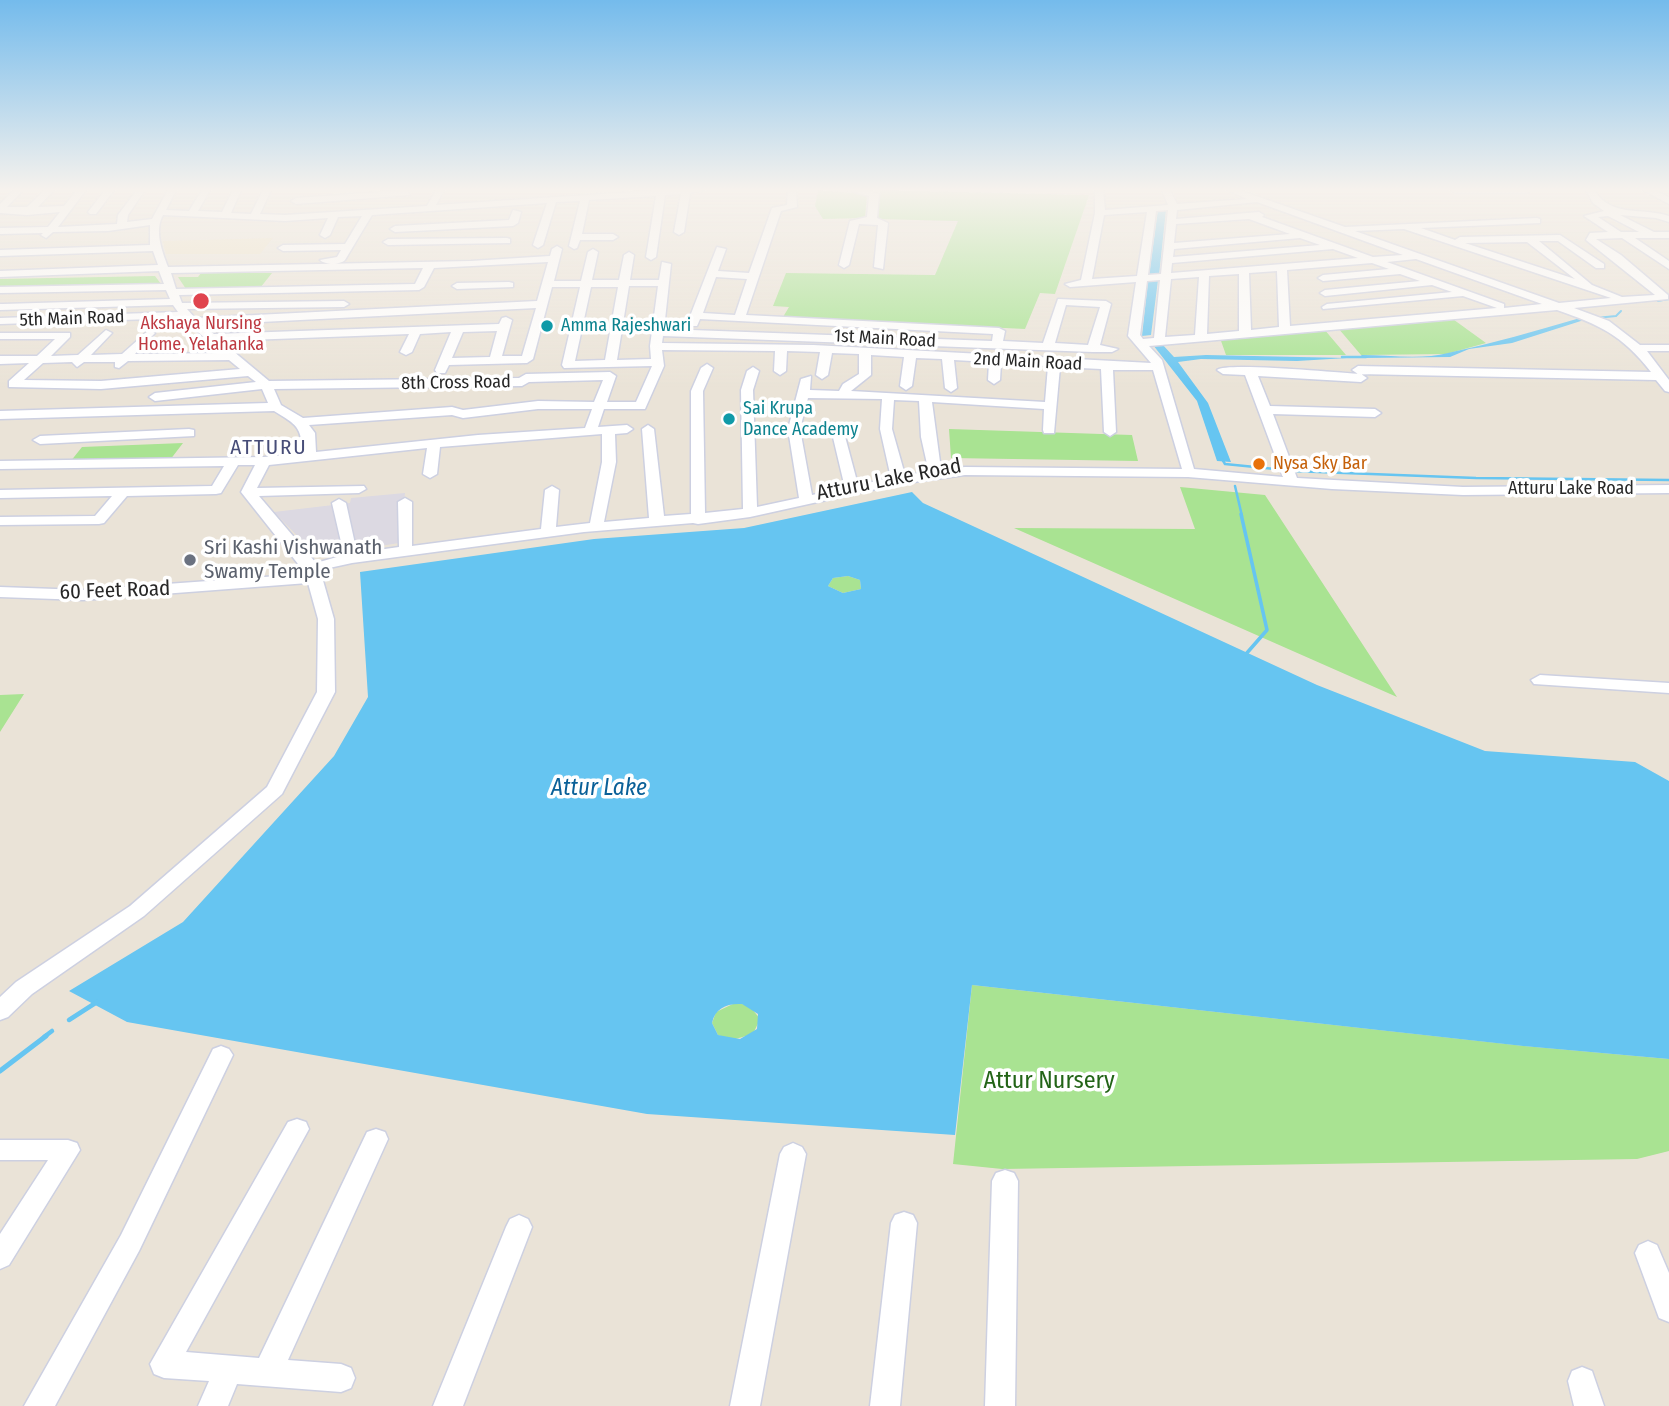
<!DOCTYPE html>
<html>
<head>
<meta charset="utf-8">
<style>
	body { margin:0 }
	canvas { display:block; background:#eae3d7 }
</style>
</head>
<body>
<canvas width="1669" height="1406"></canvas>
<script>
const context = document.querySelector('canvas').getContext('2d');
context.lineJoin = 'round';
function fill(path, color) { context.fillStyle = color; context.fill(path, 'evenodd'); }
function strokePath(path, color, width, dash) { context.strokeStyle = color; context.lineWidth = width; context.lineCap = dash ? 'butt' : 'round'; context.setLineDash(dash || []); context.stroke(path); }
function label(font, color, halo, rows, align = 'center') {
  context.font = font + ' "Fira Sans Condensed",sans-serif'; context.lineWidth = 7; context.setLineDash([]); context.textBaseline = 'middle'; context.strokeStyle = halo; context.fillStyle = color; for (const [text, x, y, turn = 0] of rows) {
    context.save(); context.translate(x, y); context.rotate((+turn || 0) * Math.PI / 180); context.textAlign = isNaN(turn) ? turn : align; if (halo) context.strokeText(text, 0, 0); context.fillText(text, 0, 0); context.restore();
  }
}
fill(new Path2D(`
	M405 493 399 543 317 556 274 512 350 503 351 498Z`), '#dcd9e2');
fill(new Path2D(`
	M273 238 260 254H166L163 241Z`), '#ede2c6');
fill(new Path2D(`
	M818 190 867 194 865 218 823 219 815 206Z
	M880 190 1089 195 1055 294 1040 293 1025 329 783 317 789 307 773 306 786 273 935 275 958 221 878 219Z
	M201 273H272L260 288 186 289 178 277H198Z
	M155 276 161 284 0 288V279Z
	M1450 317 1486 343 1446 354 1361 355 1338 328Z
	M1324 329 1346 355H1226L1220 338Z
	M949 429 1132 435 1138 461 951 458Z
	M183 443 170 460 70 462 82 447Z
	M1180 487 1265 495 1397 697 1014 528 1195 529Z
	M848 576 860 580 861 589 843 593 828 586 833 578Z
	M24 694 0 732V695Z
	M972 985 1524 1046 1669 1059V1151L1637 1159 1002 1169 953 1164Z
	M735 1003 749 1005 760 1019 753 1034 732 1040 718 1035 712 1023 716 1012Z`), '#a9e392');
fill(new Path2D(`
	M1158 210H1166L1159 275 1149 276Z
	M1158 280 1151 335 1142 336 1148 281Z
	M1580 318 1584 320 1512 343 1469 349 1450 357 1363 358 1361 355C1388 355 1422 360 1448 353 1493 343 1536 331 1580 318Z
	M1162 344 1174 357 1206 355 1347 358 1297 361 1201 359 1178 362 1208 403 1231 462 1217 461 1197 401 1153 345Z
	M912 492 923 503 1317 685 1485 751 1635 762 1669 781V1059L1523 1046 972 985 955 1135 647 1114 127 1022 69 991 183 922 334 756 368 697 360 572 594 539 744 528ZM848 576 860 580 861 589 843 593 828 586 833 578ZM742 1004 758 1014 757 1029 740 1039 718 1035 712 1023C715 1008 727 1003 742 1004Z`), '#66c5f1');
strokePath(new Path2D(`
	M1658 301 1669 299
	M1596 318 1616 316 1621 311`), '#66c5f1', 2);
strokePath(new Path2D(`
	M1342 357H1366
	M1222 459 1225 464 1285 470
	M1292 471 1476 478 1669 480
	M1235 486 1242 516`), '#66c5f1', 2.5);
strokePath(new Path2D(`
	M1241 514 1267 630 1246 654`), '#66c5f1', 3.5);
strokePath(new Path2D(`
	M69 1020 97 1002
	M44 1037 52 1031`), '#66c5f1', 4.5);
strokePath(new Path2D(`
	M0 1071 46 1036`), '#66c5f1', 5);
const minor = new Path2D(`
	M14 190H23L7 207H27L45 190H54L38 207 64 206 77 190H86L58 227 117 224 118 215 137 190H145L128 215 127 222 152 219 168 190H176L166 210 189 211 202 190H210L198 211 222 212 233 190H241L231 213 251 214 263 190H271L260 214 285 215 427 206 436 190H444L436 205 663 190H704L690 193 684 232 679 235 674 232 681 194 665 195 656 257 651 260 646 257 656 196 589 200 582 234H613L618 237 613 240H580L577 248 574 249 569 246 580 201 556 202 543 245 538 248 533 245 547 203 372 215 345 260C340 265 325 265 320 260L337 257 341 250 283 251 278 248 283 245 345 244 362 216 338 217 330 235 325 238 320 235 328 218 285 221 163 215C154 231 162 251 168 267L471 261 550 256 552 249 557 246 562 249 554 281H581L588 252 593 249 598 252 592 280H619L624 255 629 252 634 255 630 280H659L662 262 671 264 664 329 992 341 993 334 700 319 697 326H689L687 324 717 247 726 249 718 271 749 273 772 208 787 205 788 190H796L797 207 781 211 746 315 999 328 1005 331 1003 341 1043 343 1058 299 1106 301 1111 304 1100 345 1118 349 1112 352H1093L663 336 662 343 813 345 1151 363 1128 336 1136 282 1070 287 1065 284 1081 280 1095 213V190H1103L1105 210 1168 205 1162 190H1170L1177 204 1247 199 1227 190H1239L1345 227 1537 218 1540 219V223L1421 228 1455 240 1460 237 1560 235 1604 264V268H1596L1558 241H1539L1592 285 1622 297 1655 295 1586 240 1590 233 1608 232 1584 216 1604 211 1593 203 1586 190H1594C1611 218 1642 207 1669 216V222L1656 218 1620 215 1654 232H1669V238H1635L1669 261V269L1622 238 1596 239 1621 255 1668 295V299L1574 308 1609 321 1640 345H1669V351H1647L1669 380V392L1665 391 1656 380 1358 374 1352 370 1358 366 1651 372C1622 335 1600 325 1557 310L1149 346 1162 360 1194 469 1283 477 1245 375 1223 374 1217 370C1227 362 1339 373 1361 374L1367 378 1361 382 1258 376 1270 406 1375 409 1381 413 1375 417 1273 414 1297 478 1463 487 1669 485V493L1463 495 1332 489 1188 477 965 475 899 484 750 517 698 524 693 523 584 532 352 563 320 570 334 619 335 692 282 794 144 916 32 994 8 1017 0 1020V997L16 982 130 906 267 787 317 692 318 619 308 583 83 600 0 597V587L83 590 306 574 241 492 255 465H238L221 493 216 494 127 496 104 523 99 524 0 525V517L95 516 112 496 0 498V490L212 486 224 466 0 469V461L264 457 303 454C301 426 297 425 274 411L0 419V411L268 403 262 389 155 401 149 397 155 393 256 382 248 376 101 389 9 387V381L29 363 0 364V356H37L55 339H0V333H70V337L51 356 78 355 106 330 112 333 91 355 122 354 149 330 155 333 135 354 221 353 183 318 0 324V318L178 312 173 305 0 310V304H3L170 299 166 290 0 293V287L164 284 159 271 0 277V271L158 265 153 251 0 256V250L150 245V225L108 231 53 232 46 238 41 235 43 233 0 234V228L48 227 60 212 27 215 0 213V204ZM1257 202 1403 255 1373 257 1262 217 1264 215 1259 212 1176 219 1177 210ZM1168 210 1161 274 1148 275 1156 211ZM1147 212 1137 276 1092 279 1104 215ZM1608 216 1639 232H1621L1598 217ZM1249 219 1290 234 1174 243 1176 224ZM1404 229 1611 298 1559 303 1355 231ZM1300 238 1320 245 1173 257 1174 249ZM1527 242 1575 279 1465 243ZM1333 249 1358 258 1171 273 1172 263ZM1416 259 1542 304 1504 308V304L1387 262ZM548 262 537 301 195 318 187 309 344 307 349 304 344 301 182 303 179 295 419 290 424 287 434 268ZM1372 263 1389 269 1323 275 1318 278 1323 281 1400 274 1420 281 1325 290 1320 293 1325 296 1432 285 1452 292 1327 304 1322 307 1323 309 1463 296 1497 308 1290 326 1287 270ZM423 268 415 284 176 289 171 273ZM1277 271 1279 327 1251 330 1249 273ZM1239 274V331L1207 334 1209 276ZM716 277 747 279 735 315 703 313ZM1199 277 1195 335 1165 337 1171 279ZM1160 280 1154 338 1143 339 1140 335 1147 281ZM629 286H658L650 346 651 359 617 360ZM552 287H580L562 365 564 368 652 366 636 402H607L616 376 610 372 526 374 519 378 269 381 221 341 409 334 400 352 406 355 412 352 420 334 451 332 435 370 437 373H445L449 365 527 363 533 359ZM591 287H618L605 360 575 361ZM1066 305 1100 307 1088 345 1055 343ZM536 308 522 356H502L512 320 506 317 502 318 499 324 214 334 202 325ZM497 331 490 357 452 358 463 332ZM662 350 775 351 774 371 780 375 786 371 787 351 820 352 816 375 822 379 828 375 832 353 859 354V374L843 384 839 391 810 390 811 376 801 379 788 429 799 498 757 507 753 390 759 371 753 367 747 371 741 390 743 509 705 513 703 391 713 368 707 364 701 368 691 391V514L664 516 654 429 648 425 642 429 649 518 604 522 616 462 615 434 627 433 633 429 627 425 598 427 604 409H645L664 366ZM871 355 904 357 900 386 906 390 912 386 916 358 942 359 945 388 951 392 957 388 954 360 989 362 988 380 994 384 1000 380 1001 363 1048 366 1045 402 851 391 871 375ZM229 360 240 369 101 381 24 380 43 363 72 362 77 367 84 362H115V367L119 368 128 361ZM1060 367 1101 369 1104 432 1110 436 1116 432 1113 370H1153L1182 469 965 467 947 469 940 462 932 402 1044 409 1043 430 1044 433H1054ZM603 380 594 402 538 401 463 410 452 407 303 418 281 405 274 389 522 386 529 382ZM808 398 882 399 880 429 891 478 858 485 843 429 837 425 831 429 845 488 812 495 800 429ZM894 400 919 401 921 437 927 464 936 471 905 475 892 429ZM538 409H592L585 428 478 435 316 452 315 433 309 425 452 415 463 418ZM602 434V462L590 523 556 527 559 490 552 486 545 490 541 529 412 546V502L405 498 398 502 399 547 357 553 346 503 339 499 332 503 344 555 316 563 259 496 359 493 366 489 364 486 257 488 269 465 427 448 423 474 430 478 437 474 440 447Z
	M105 190H114L96 214H90L88 212Z
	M407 190 410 195 296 204 291 201 296 198Z
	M848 190H866L879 194 877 218 888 223 883 269 874 267 878 225 859 224 849 265 844 268 839 265 850 221 867 217 869 196Z
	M1451 190H1531L1527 193H1455Z
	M1643 190H1654L1669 197V204Z
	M513 210 521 212 518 223 513 226 395 232 390 229 395 226 509 220Z
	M507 238 510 239V243L388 245 383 242 388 239Z
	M509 282 513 283V287L457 289 452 286 457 283Z
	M189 429 194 430V436L40 444 33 440 40 436Z
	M1540 675 1669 683V693L1534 684 1531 680Z
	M221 1046 229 1049 233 1055 139 1251 55 1406H24L121 1235 213 1049Z
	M297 1119 306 1122 309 1129 186 1352 259 1358 367 1132 376 1129 385 1132 388 1139 288 1360 341 1364 351 1368 355 1378 351 1388 341 1392 237 1384 228 1406H198L209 1381 164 1378 154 1374 150 1364 288 1122Z
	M0 1140H68L77 1143 80 1150 9 1265 0 1269V1234L48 1160H0Z
	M793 1143 802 1147 806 1154 760 1406H730L780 1154 784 1147Z
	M1005 1170 1014 1173 1018 1181 1015 1406H985L992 1181 996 1173Z
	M904 1212 913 1215 917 1223 900 1406H870L891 1223 895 1215Z
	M519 1215 528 1219 532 1227 463 1406H433L506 1227 510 1219Z
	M1648 1241 1657 1245 1669 1273V1322L1659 1318 1635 1253 1639 1245Z
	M1582 1367 1592 1371 1604 1406H1574L1568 1381 1572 1371Z`);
strokePath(minor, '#cdd0e1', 3);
fill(minor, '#fff');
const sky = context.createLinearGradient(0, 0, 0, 387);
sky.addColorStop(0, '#74bbec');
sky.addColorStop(0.49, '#f6f2ed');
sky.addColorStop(1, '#f6f2ed00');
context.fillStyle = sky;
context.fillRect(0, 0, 1669, 387);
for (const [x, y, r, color] of [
	[201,301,9,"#e0444e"],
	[547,326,7,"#0f9aa8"],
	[729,419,7,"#0f9aa8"],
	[1259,464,7,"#e8710a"],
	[190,560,7,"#6b7280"]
]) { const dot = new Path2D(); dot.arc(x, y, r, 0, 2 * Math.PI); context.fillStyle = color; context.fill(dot); strokePath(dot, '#fff', 2.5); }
label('18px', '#272727', '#fff', [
	["5th Main Road",72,319,-2],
	["1st Main Road",885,339,3],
	["2nd Main Road",1028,362,3],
	["8th Cross Road",456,383,-1],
	["Atturu Lake Road",1571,489]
]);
label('18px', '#be3a42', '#fff', [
	["Akshaya Nursing",201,324],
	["Home, Yelahanka",201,345]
]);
label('18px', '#0d838f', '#fff', [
	["Amma Rajeshwari",561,326],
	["Sai Krupa",743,409],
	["Dance Academy",743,430]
], 'left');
label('18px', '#c56008', '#fff', [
	["Nysa Sky Bar",1273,464]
], 'left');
context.letterSpacing = '2px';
label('21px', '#474d78', '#fff', [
	["ATTURU",269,448]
]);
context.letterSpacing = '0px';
label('21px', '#272727', '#fff', [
	["Atturu Lake Road",889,480,-11],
	["60 Feet Road",115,591,-2]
]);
label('21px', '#5b616d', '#fff', [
	["Sri Kashi Vishwanath",204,548],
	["Swamy Temple",204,572]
], 'left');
label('italic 23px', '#0a6098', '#fff', [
	["Attur Lake",599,789]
]);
label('24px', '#236417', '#fff', [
	["Attur Nursery",1049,1081]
]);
</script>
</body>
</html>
